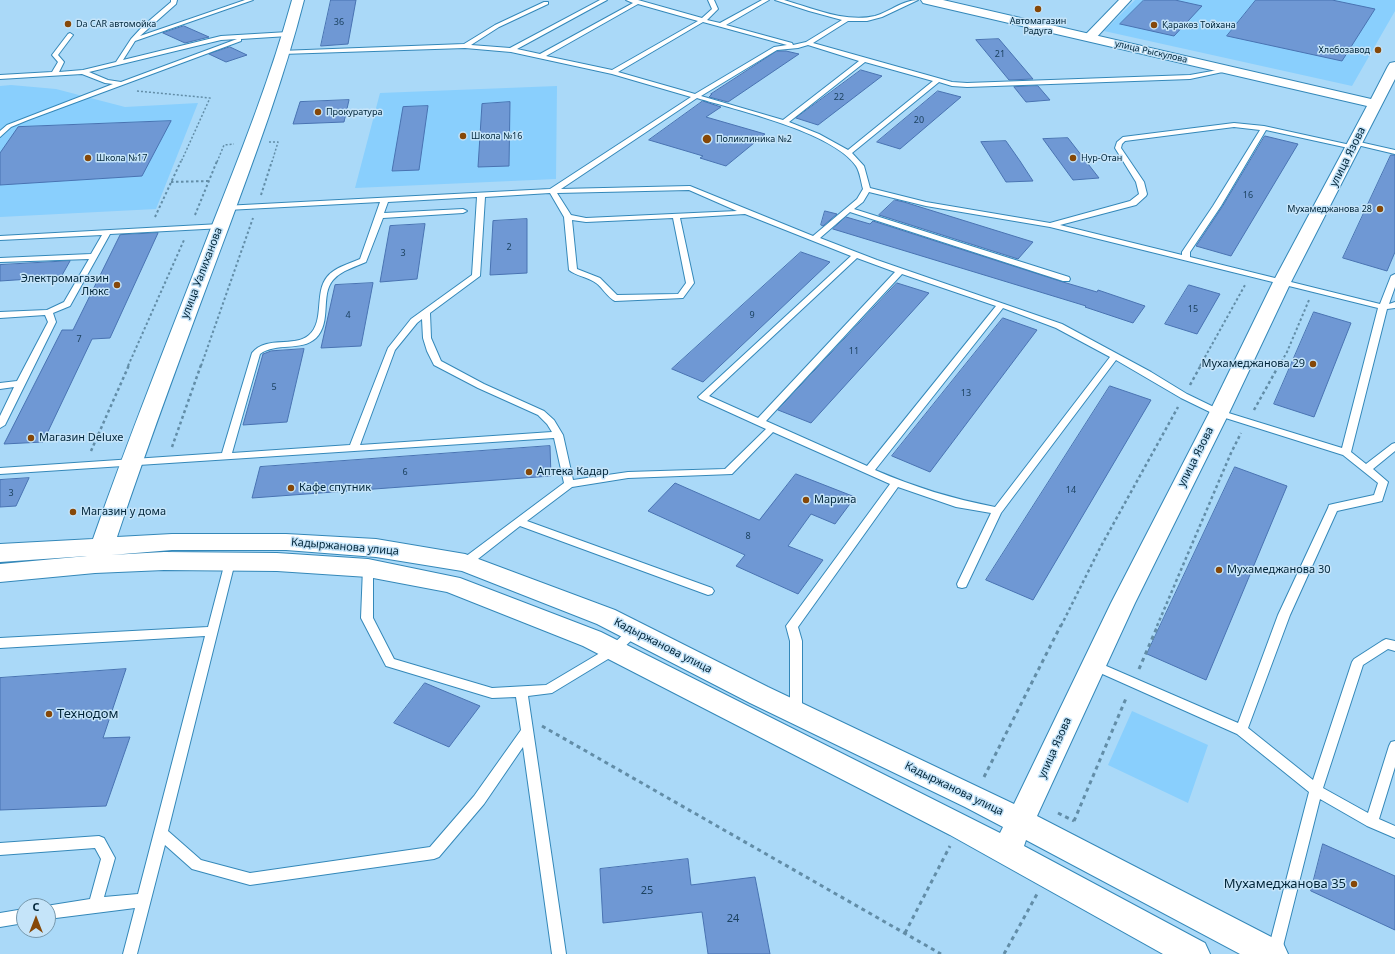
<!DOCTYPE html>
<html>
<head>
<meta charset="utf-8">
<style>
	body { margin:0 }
	#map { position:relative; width:1395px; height:954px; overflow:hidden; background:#aad9f8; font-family:"Noto Sans",sans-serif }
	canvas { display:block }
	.north { position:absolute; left:16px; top:898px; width:40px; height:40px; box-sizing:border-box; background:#c5e4f9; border:1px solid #7798ac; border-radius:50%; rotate:0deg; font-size:11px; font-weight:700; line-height:16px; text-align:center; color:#012539 }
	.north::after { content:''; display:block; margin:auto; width:14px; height:18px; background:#864808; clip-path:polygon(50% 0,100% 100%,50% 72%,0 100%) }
</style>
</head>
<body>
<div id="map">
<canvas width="1395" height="954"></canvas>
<div class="north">С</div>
</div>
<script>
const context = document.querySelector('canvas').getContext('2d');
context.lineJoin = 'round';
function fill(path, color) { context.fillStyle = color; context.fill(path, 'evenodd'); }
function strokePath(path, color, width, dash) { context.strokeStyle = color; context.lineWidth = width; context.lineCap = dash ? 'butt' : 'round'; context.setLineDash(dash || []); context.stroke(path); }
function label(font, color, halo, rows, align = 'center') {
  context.font = font + ' "Noto Sans",sans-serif'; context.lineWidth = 3; context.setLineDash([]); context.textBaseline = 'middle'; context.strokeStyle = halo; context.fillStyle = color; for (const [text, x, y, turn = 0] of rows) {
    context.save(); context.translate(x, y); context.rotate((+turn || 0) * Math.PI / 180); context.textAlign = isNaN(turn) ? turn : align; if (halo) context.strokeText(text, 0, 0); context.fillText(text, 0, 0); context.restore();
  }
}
fill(new Path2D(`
	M1135 0H1395V11L1352 86 1104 31Z
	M11 85 56 89 125 107 198 103 156 209 0 217V86Z
	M557 86 556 179 355 188 380 93Z
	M1132 711 1208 745 1188 803 1108 765Z`), '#89cffd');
const building = new Path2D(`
	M331 0H356L348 44 321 46Z
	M1144 0H1175L1202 6 1174 36 1120 24Z
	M1256 0H1332L1375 9 1342 61 1227 36Z
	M184 26 209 37 185 43 163 33Z
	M999 39 1033 79 1009 80 976 40Z
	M230 47 247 55 226 62 209 54Z
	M777 51H786L799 54 728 102 709 97 712 94H711Z
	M861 70 882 76 818 125 796 118Z
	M1038 86 1050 100 1026 102 1014 87Z
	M938 91 961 97 900 149 877 142Z
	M349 100 344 122 293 124 300 102Z
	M703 101 721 107 706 117 765 134 726 166 700 158 703 156 649 140Z
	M510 102 509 166 478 167 482 104Z
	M428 106 419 170 392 171 403 107Z
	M171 121 142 176 0 185V153L18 127Z
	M1265 136 1298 144 1231 256 1196 246 1222 207Z
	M1068 138 1099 178 1073 180 1043 139Z
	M1006 141 1020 161 1033 181 1006 182 981 142Z
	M1391 155H1395V252L1387 271 1343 258Z
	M895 200 904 202 1033 242 1018 259 879 215Z
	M825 211 837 214 823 226 821 225Z
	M846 217 870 224 873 221 1063 282 1097 292 1098 290 1145 306 1133 323 1085 307 1086 306 833 229Z
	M527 219V273L490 275 493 221Z
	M425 224 417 279 380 282 390 226Z
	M158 233 110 338 92 339 43 442 4 444 62 330H73L120 235Z
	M801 252 830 262 703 382 672 369Z
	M70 261 61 277 0 281V265Z
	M373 283 361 346 321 348 335 285Z
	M897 283 929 293 811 423 778 410Z
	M1189 285 1220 294 1197 334 1165 324Z
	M1314 312 1351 323 1314 417 1274 404Z
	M1003 318 1037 330 930 472 892 456Z
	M304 349 287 422 243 425 263 354 271 351Z
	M1110 386 1151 400 1033 600 986 580Z
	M550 446 551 476 252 498 260 467Z
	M1235 467 1287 486 1206 680 1147 654Z
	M796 474 855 497 835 524 811 514 788 546 823 560 798 594 736 566 745 555 648 511 675 483 759 520Z
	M29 478 16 506 0 507V480Z
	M126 669 103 738 130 737 106 806 0 810V678Z
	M425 683 480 706 449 747 394 723Z
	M1323 844 1395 876V930L1311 891Z
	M688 859 691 885 755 877 770 954H708L702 912 603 923 600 869Z`);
fill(building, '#6f98d4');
strokePath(building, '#4973b2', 1);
const lane = new Path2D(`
	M171 0H177L176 4 140 36 245 0H253L135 41 123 60 221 36 288 32 291 34 288 36 241 39V41L28 120 11 127 0 137V131L7 125 113 84 105 83 82 74 0 79V75L52 72 58 62 52 55 68 34 70 33 73 35 58 55 64 62 59 72 83 70 116 62 131 39 143 26 171 2ZM237 39 121 82 108 80 89 72 221 40Z
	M600 0H607L517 49 540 54 633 3 626 0H638L702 18 712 9 708 0H714L718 9 707 20 720 23 762 0H769L726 25 792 43 793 45 806 42 842 20 809 11 775 0H784C812 8 845 23 875 16 889 12 903 0 918 0L882 17 867 21H848L813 43 952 82 967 83 1190 75 1229 68 1232 70 1190 79 967 87 952 86 939 82 852 153 864 166 870 188 926 202 1050 223 1130 201 1139 194 1136 182 1115 148 1117 142 1123 137 1234 123 1264 126 1355 146 1356 147 1353 149 1266 130 1221 206 1190 252V257L1380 304 1391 276 1395 274V287L1389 304 1395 302V308L1387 309 1351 452 1366 464 1392 444 1395 443V451L1373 469 1388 482 1382 501 1378 502 1337 511 1290 615 1248 728 1313 780 1352 662 1354 659 1382 641 1386 639 1395 641V651L1388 649 1363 665 1323 788 1368 813 1389 746 1391 742 1395 741V767L1379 819 1395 826V838L1367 826 1320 799 1281 954H1267L1309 792 1237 734 1089 668 1087 665 1089 662 1093 660 1097 662 1238 723 1278 615 1328 508 1329 505 1333 504 1374 495 1378 483 1343 455 1216 415 1181 398 1116 360 1001 513 966 587 962 588 958 587 957 584 991 513 956 507 898 487 798 627 802 641V713L800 717 796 718 792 717 790 713V641L786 626 890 484 773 432 732 474 628 478 572 487 527 521 712 588 714 591 712 594 708 595 520 526 469 566H461L460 563 461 560 564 483 554 438 0 474V468L222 453 252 353C267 335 294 348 309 335 325 321 314 293 327 277 335 267 349 264 360 259L380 202 227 210H224V206L550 189 691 97 612 74 511 52 465 48 282 54 279 52 280 51 464 44 495 25 544 2H548V4L499 27 471 45 510 48ZM638 4 698 21 612 70 546 56ZM703 22 787 45 774 47 695 94 618 72ZM808 45 859 61 783 120 701 96 777 50 798 48ZM865 62 933 81 848 150 819 134 789 122ZM697 98C736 110 833 132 856 166 860 172 861 182 863 189L857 199 813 236 690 186 561 189ZM1234 127 1260 130 1213 206 1182 252V255L1060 225 1136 205 1146 196 1147 194 1144 182 1121 148 1122 144 1125 141ZM689 190 737 211 586 218 571 215 557 193ZM869 192 926 206 1050 227 1378 308 1342 448 1222 411 1187 394 1151 372 1062 324 877 260 820 238 850 212 1063 281H1069L1070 279 1069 277 854 209 863 202ZM550 193 564 217 569 270C576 276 588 277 596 283 602 287 608 298 615 301L683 298 694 283 680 218 745 214 851 256 698 397 700 399 766 429 725 469 628 472 573 480 563 435 554 420 544 411 484 384 441 361 431 338 430 313 480 276 485 197ZM477 197 472 275 411 319 388 348 350 445 232 453 260 354C276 342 301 352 316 338 332 322 320 295 333 280 342 270 355 267 366 262L383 218 463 213 467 211 463 209 384 213 388 202ZM673 218 686 283 678 294 617 295 600 278 577 269 572 220 586 222ZM857 258 895 272 758 418 709 396ZM902 274 996 306 867 466 766 421ZM1003 308 1056 328 1110 357 995 507C953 499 914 487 875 470ZM422 319 423 338 427 351 434 365 478 388 538 415 547 424 552 432 360 445 395 350 417 323Z
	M1355 141 1395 150V154L1353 144V142Z
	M220 224 224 226 223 228 110 234 70 306 53 313 56 322 5 425 0 428V416L14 387 0 389V383L17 381 48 322 45 315 0 318V312L47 310 64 302 89 259 0 262V258L91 254 102 235 0 240V236Z
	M230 558 234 559 235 562 168 831 201 860 250 873 430 847 474 796 521 730 516 697 492 698 386 666 361 618 363 568 364 565H372L373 568V618L394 659 492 688 546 685 610 647 630 628 634 627 638 628 640 631 638 634 618 653 552 693 528 696 566 954H552L523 747 484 804 439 857 434 859 250 885 192 869 165 845 137 954H123L135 908 48 919V906H46L90 899 101 859 95 848 0 855V843L99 836 104 838 115 858 104 897 138 894 205 636 0 648V638L208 627 225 562 226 559Z
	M24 909V923L0 927V913Z`);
const street = new Path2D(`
	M1119 0H1131L1094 40H1086L1084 37 1086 34Z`);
const secondary = new Path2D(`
	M292 0H304C284 79 255 156 227 232 189 334 151 435 117 537L172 534H286L376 539 465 554 615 610 768 687 1014 804 1111 603 1209 413 1273 282 1367 106 927 4 923 3 921 0H943L1371 99 1388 66 1390 63 1395 62V79L1291 282 1229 413 1135 603 1037 816 1283 943 1288 954H1240L1026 840 1024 846 1205 943 1210 954H1163L950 835 583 646 447 592 368 577 277 571 164 570 95 573 0 582V564L87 556 0 562V544L93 539C129 436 170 335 209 233 239 157 270 80 292 0ZM172 550H286L376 557 462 571 597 624 750 703 965 807 1003 827 1000 833 601 632 460 578 368 559 277 553 164 552 111 555Z`);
strokePath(lane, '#3488b9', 2);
strokePath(street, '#3488b9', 2);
strokePath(secondary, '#3488b9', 2);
strokePath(new Path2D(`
	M137 91 210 98 181 162
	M269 142H278L272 162
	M217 162 224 145 234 144`), '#628da7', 1.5, [2, 2]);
strokePath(new Path2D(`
	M171 182 209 181
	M261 195 272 161
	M195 215 217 161
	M155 217 181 161
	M128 366 184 240
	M201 366 253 218
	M1200 366 1245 285
	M1279 366 1287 352 1309 300`), '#628da7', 2, [2.5, 2.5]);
strokePath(new Path2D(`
	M1190 385 1201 365
	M1254 410 1279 365
	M172 447 201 365
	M91 451 129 365
	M1061 626 1100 548 1178 407
	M1157 626 1231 453 1241 433`), '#628da7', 2.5, [3, 3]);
strokePath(new Path2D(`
	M1139 669 1158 625
	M542 726 941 954
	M984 777 1061 625
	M1058 813 1074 821
	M1074 821 1127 696
	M905 933 950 846
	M1004 954 1037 894`), '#628da7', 3, [4, 4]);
fill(lane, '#fff');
fill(street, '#fff');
fill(secondary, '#fff');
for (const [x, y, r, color] of [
	[1038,9,4,"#864808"],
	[68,24,4,"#864808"],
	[1154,25,4,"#864808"],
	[1378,50,4,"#864808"],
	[318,112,4,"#864808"],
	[463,136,4,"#864808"],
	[707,139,5,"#864808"],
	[88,158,4,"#864808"],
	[1073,158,4,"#864808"],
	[1380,209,4,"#864808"],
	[117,285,4,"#864808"],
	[1313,364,4,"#864808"],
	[31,438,4,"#864808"],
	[529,472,4,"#864808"],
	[291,488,4,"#864808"],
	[806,500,4,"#864808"],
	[73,512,4,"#864808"],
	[1219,570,4,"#864808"],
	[49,714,4,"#864808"],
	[1354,884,4,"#864808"]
]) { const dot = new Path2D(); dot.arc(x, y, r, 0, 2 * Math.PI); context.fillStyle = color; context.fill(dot); strokePath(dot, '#c5e4f9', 1.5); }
label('9px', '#012539', '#c5e4f9', [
	["Автомагазин",1038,21,"center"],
	["Радуга",1038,31,"center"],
	["Da CAR автомойка",76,24],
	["Қаракөз Тойхана",1162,25],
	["Хлебозавод",1370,50,"right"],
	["Прокуратура",326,112],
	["Школа №16",471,136],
	["Поликлиника №2",716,139],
	["Школа №17",96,158],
	["Нур-Отан",1081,158],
	["Мухамеджанова 28",1372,209,"right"]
], 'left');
label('9px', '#1c4260', null, [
	["36",339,22],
	["21",1000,54],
	["22",839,97],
	["20",919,120],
	["16",1248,195],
	["2",509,247],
	["3",403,253],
	["15",1193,309],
	["4",348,315],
	["9",752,315],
	["7",79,339],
	["11",854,351],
	["5",274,387],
	["13",966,393],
	["6",405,472],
	["14",1071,490],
	["3",11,493],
	["8",748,536]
]);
label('9px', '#012539', '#c5e4f9', [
	["улица Рыскулова",1151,52,13]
]);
label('11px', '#012539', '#c5e4f9', [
	["улица Язова",1348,157,-63],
	["улица Уалиханова",202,273,-69],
	["улица Язова",1196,457,-63],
	["Кадыржанова улица",345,547,5],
	["Кадыржанова улица",663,646,27],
	["улица Язова",1055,748,-66],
	["Кадыржанова улица",954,789,26]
]);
label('11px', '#012539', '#c5e4f9', [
	["Электромагазин",109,279,"right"],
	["Люкс",109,292,"right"],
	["Мухамеджанова 29",1305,364,"right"],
	["Магазин Deluxe",39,438],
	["Аптека Кадар",537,472],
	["Кафе спутник",299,488],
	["Марина",814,500],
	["Магазин у дома",81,512],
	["Мухамеджанова 30",1227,570]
], 'left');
label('11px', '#1c4260', null, [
	["25",647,891],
	["24",733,919]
]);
label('13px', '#012539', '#c5e4f9', [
	["Технодом",57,714],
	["Мухамеджанова 35",1346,884,"right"]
], 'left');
</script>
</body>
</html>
